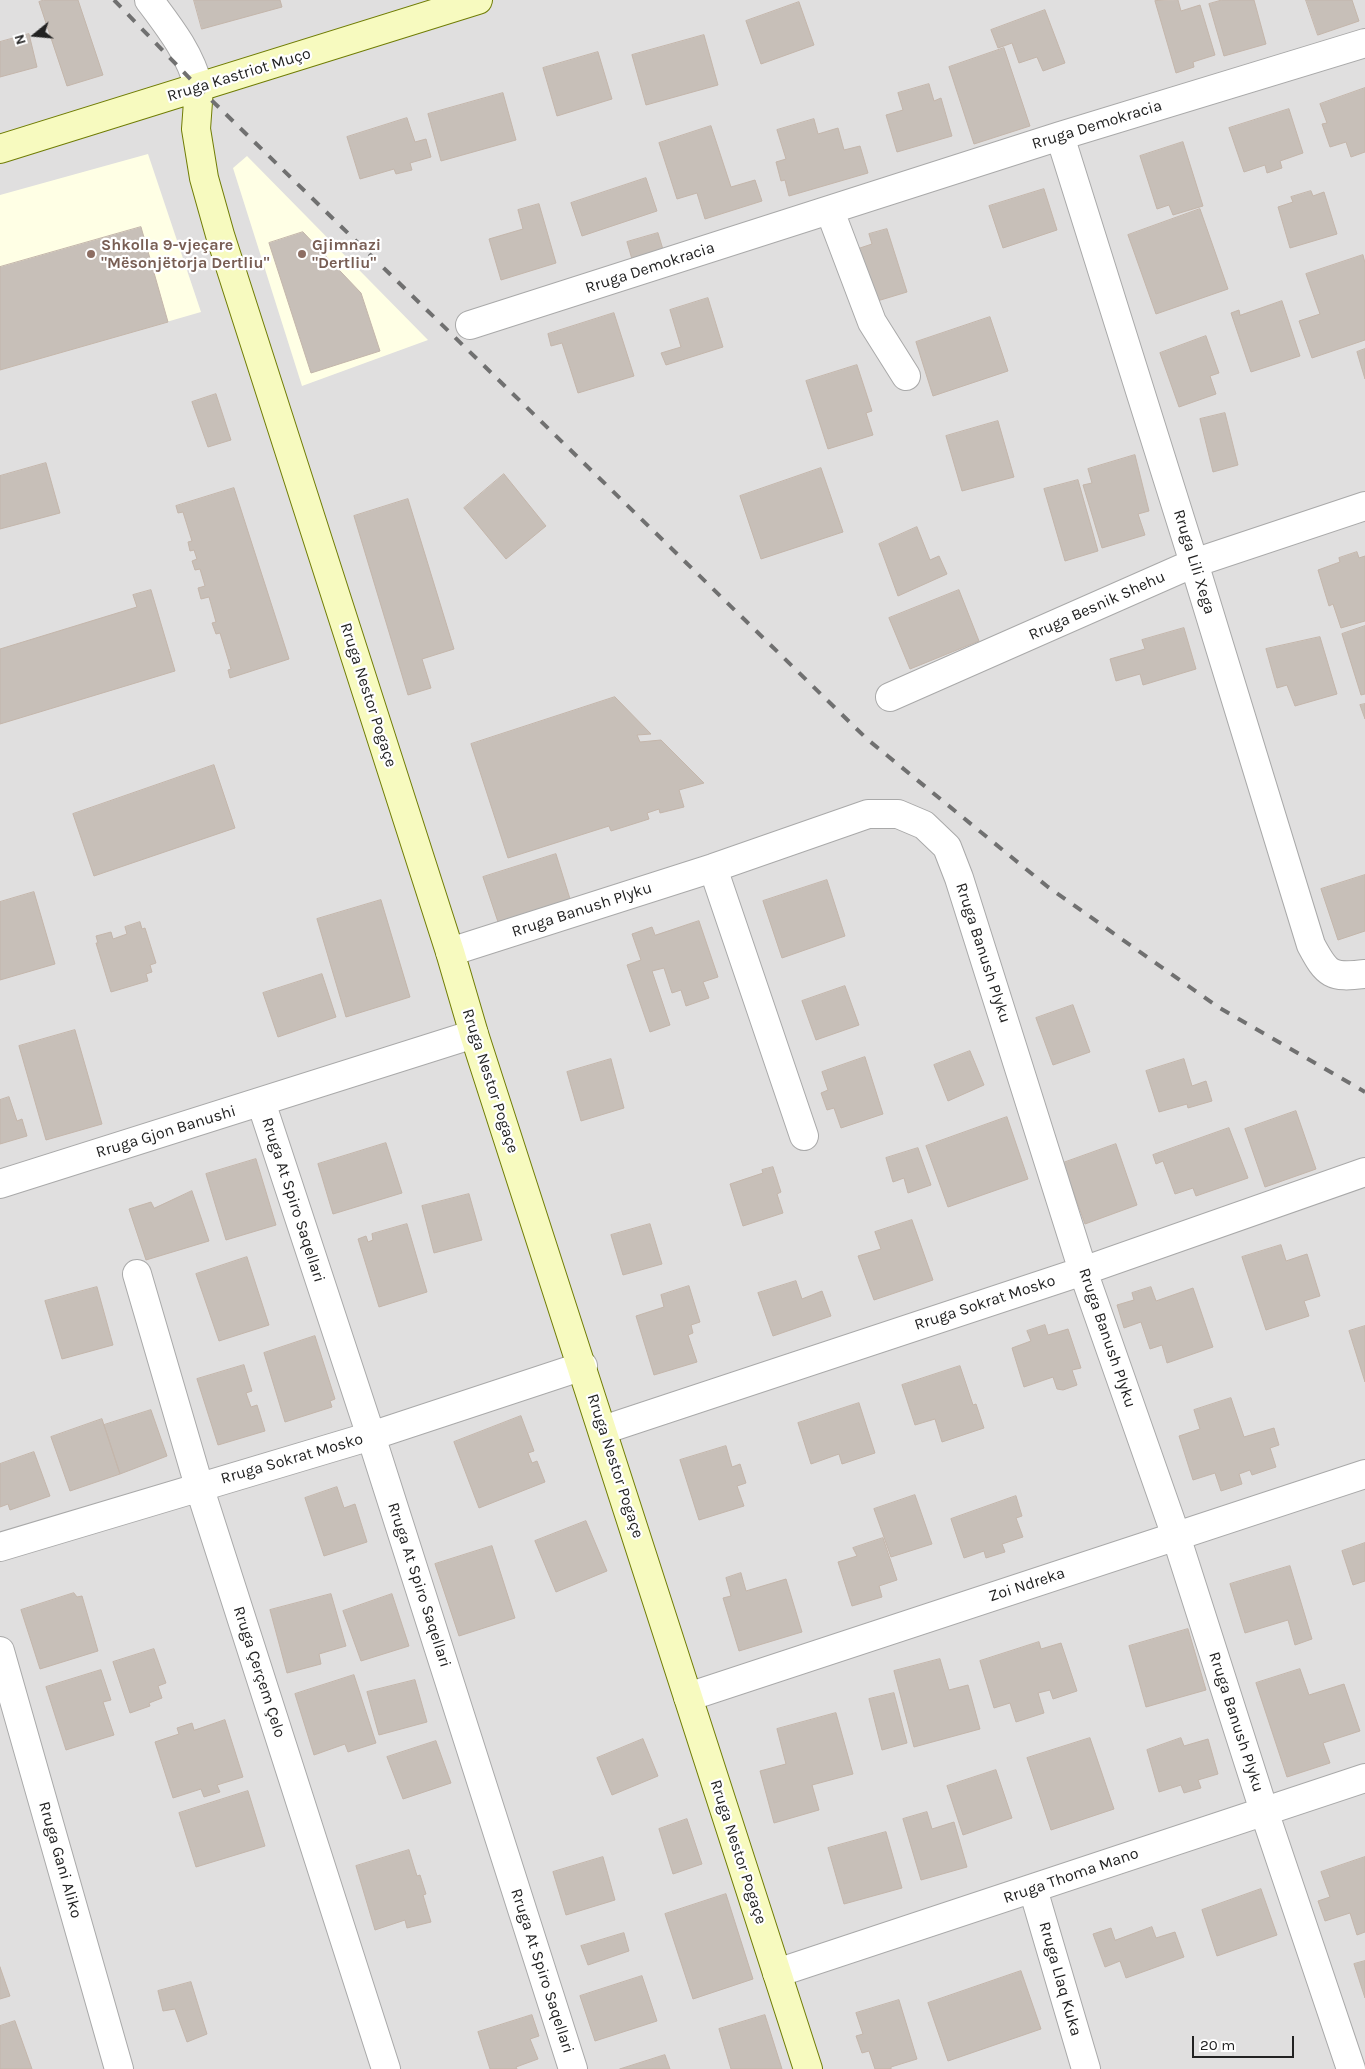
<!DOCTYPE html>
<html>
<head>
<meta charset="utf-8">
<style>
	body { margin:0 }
	#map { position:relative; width:1365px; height:2069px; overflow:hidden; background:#f2efe9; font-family:Karla,sans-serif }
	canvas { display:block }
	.north { position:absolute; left:10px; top:10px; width:50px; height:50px; -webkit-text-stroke:4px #fff; paint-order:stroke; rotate:253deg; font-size:14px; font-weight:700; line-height:20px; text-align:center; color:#222 }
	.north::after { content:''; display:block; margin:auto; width:18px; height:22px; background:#222; clip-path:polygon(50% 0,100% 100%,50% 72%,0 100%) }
	.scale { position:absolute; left:1192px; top:2036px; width:102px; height:22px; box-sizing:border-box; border:2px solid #222; border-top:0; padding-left:6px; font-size:15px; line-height:18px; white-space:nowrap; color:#222; -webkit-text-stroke:4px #fff; paint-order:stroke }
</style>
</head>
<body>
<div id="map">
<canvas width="1365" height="2069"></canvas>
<div class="north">N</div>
<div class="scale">20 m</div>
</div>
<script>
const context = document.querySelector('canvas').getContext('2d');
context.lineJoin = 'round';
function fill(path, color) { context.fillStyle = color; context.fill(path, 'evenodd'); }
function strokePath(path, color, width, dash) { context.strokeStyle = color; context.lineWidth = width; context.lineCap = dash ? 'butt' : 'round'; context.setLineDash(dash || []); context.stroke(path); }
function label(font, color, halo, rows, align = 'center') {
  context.font = font + ' Karla,sans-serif'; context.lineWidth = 4.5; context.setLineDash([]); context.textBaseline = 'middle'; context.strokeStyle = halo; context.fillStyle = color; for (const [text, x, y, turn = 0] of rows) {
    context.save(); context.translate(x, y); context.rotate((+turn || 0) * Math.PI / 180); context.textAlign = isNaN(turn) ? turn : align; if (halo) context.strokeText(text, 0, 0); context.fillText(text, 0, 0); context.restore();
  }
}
fill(new Path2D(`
	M0 0H1365V2069H0Z`), '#e0dfdf');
fill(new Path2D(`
	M148 154 201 312 0 370V195Z
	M247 156 428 340 302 386 233 168Z`), '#ffffe5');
const building = new Path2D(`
	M44 0H78L103 75 67 86 39 2Z
	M194 0H280L282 7 202 29Z
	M1178 0 1181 11 1200 5 1215 55 1193 62 1194 67 1176 73 1155 1Z
	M1222 0H1254L1266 44 1224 56 1209 4Z
	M1306 0H1352L1359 21 1318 35Z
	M799 2 814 45 761 64 746 21Z
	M1045 10 1065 63 1043 71 1037 57 1019 63 1012 43 998 48 991 30Z
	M29 34 37 67 0 77V42Z
	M704 35 718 85 646 105 632 55Z
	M1004 48 1030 126 974 144 949 67Z
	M598 52 612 99 557 116 543 68Z
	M929 84 934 101 941 98 952 136 897 152 886 115 903 110 898 93Z
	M1365 88V152L1351 157 1346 142 1330 147 1322 124 1327 123 1320 104Z
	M503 93 516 140 441 161 428 114Z
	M1289 109 1303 153 1280 161 1282 168 1267 173 1265 165 1244 172 1229 128Z
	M407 118 415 142 426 139 431 157 410 163 412 170 396 174 394 169 360 179 347 137Z
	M814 119 818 134 838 128 844 150 860 146 868 173 789 196 785 180 781 181 776 162 786 159 777 130Z
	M711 126 731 187 755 180 762 201 705 219 697 193 677 199 659 143Z
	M1183 142 1203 206 1173 215 1169 205 1157 209 1140 156Z
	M646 178 657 211 582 236 571 203Z
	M1044 189 1057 230 1003 248 989 206Z
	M1311 191 1313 196 1324 192 1337 234 1290 248 1278 207 1293 202 1291 197Z
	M539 204 556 263 501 280 489 239 523 229 518 210Z
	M1200 209 1228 289 1156 314 1128 235Z
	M141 227 168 322 0 370V267Z
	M887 229 907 292 874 302 857 249 872 244 869 234Z
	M303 232 361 293 380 351 311 373 269 243Z
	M658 233 665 256 634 266 627 242Z
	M1363 255 1365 263V340L1312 358 1299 321 1320 314 1306 274Z
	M708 298 723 347 666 365 661 353 681 347 670 310Z
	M1282 301 1300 356 1251 372 1231 313 1239 310 1240 315Z
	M614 313 634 376 578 393 562 343 551 346 548 334Z
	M990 317 1008 371 933 396 916 342Z
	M1206 336 1219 373 1210 376 1216 394 1179 407 1160 353Z
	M1365 349V379L1357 352Z
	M857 365 872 411 866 413 873 435 828 449 806 381Z
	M216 394 231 440 208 447 192 402Z
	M1225 413 1238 465 1213 472 1200 419Z
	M998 421 1014 477 962 491 946 436Z
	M1135 455 1149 511 1138 514 1145 535 1102 548 1083 485 1092 483 1088 469Z
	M46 463 60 513 0 529V476Z
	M821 468 843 532 761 559 740 496Z
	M504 474 546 526 506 559 464 508Z
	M1078 480 1098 551 1065 561 1044 489Z
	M234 488 289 659 230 678 228 670 231 669 220 633 216 634 212 623 216 622 209 597 201 599 198 588 205 586 200 569 195 570 192 561 197 559 194 550 190 551 188 542 192 541 183 512 178 513 176 506Z
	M408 499 454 649 422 659 431 688 408 695 354 516Z
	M917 527 930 560 939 556 947 574 898 596 879 544Z
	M1357 552 1359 558 1365 556V621L1341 628 1333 604 1329 606 1318 570 1340 562 1339 558Z
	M151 590 175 671 0 724V649L137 607 133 595Z
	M959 590 979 641 910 669 889 618Z
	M1365 626V694L1361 695 1342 634Z
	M1184 628 1196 669 1143 685 1140 674 1116 681 1110 659 1145 649 1142 640Z
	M1320 637 1337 694 1295 706 1287 685 1277 688 1266 649Z
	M615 697 651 734 637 735 640 742 661 740 704 783 679 790 684 807 660 813 659 809 647 813 649 819 611 831 609 826 508 858 471 744Z
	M1365 704V719L1360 705Z
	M214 765 235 828 94 876 73 814Z
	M556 854 571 902 499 925 483 877Z
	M1365 875V931L1338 940 1321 889Z
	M827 880 845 936 782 958 763 901Z
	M34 892 55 964 0 980V902Z
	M381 900 410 997 346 1017 317 919Z
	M699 921 718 977 703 982 709 998 686 1006 681 990 672 993 664 968 652 971 670 1025 650 1032 627 965 641 960 632 934 652 927 655 935Z
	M140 922 142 929 145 928 156 963 150 965 152 972 146 974 148 981 111 992 96 943H98L96 936 111 932 113 939 127 934 125 927Z
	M322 974 336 1017 278 1037 263 993Z
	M845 986 859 1025 816 1040 802 1001Z
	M1073 1005 1090 1052 1053 1065 1036 1018Z
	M75 1030 102 1124 46 1140 19 1046Z
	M970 1051 984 1085 948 1101 934 1065Z
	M865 1057 883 1114 841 1128 834 1108 827 1110 821 1093 828 1090 822 1072Z
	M611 1059 624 1108 581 1121 567 1072Z
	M1184 1059 1192 1086 1206 1081 1212 1101 1188 1108 1187 1104 1159 1112 1146 1071Z
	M9 1097 17 1121 22 1119 27 1136 0 1144V1100Z
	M1296 1111 1316 1169 1265 1187 1245 1129Z
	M1007 1117 1028 1179 948 1207 926 1146Z
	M1229 1128 1248 1178 1196 1196 1193 1188 1175 1194 1163 1161 1156 1164 1153 1155Z
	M386 1143 402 1193 333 1214 318 1164Z
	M1116 1144 1137 1205 1085 1224 1063 1163Z
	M918 1148 931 1185 908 1193 904 1178 893 1182 886 1158Z
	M256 1159 276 1225 226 1240 206 1174Z
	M773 1167 781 1192 777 1194 783 1213 743 1226 730 1184 763 1173 762 1170Z
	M192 1191 209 1241 146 1260 129 1209 151 1202 154 1208Z
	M469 1194 482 1240 434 1253 422 1206Z
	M912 1220 933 1280 874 1300 858 1256 881 1249 875 1232Z
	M407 1224 427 1292 379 1307 358 1239 366 1236 368 1242 373 1240 372 1234Z
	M650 1224 662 1264 623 1275 611 1235Z
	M1281 1245 1286 1261 1307 1254 1320 1296 1304 1301 1309 1316 1266 1330 1242 1257Z
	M247 1257 269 1325 219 1341 196 1274Z
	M796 1281 802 1299 822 1291 831 1316 773 1336 758 1293Z
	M689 1286 700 1322 691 1325 693 1333 688 1335 697 1362 654 1375 636 1316 664 1307 661 1295Z
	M97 1287 113 1345 62 1359 45 1301Z
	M1151 1287 1156 1301 1193 1288 1213 1347 1167 1363 1162 1345 1150 1349 1141 1322 1124 1328 1117 1305 1134 1300 1132 1293Z
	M1045 1325 1048 1335 1068 1329 1081 1368 1072 1370 1077 1385 1063 1390 1057 1389 1053 1377 1024 1387 1012 1348 1031 1341 1027 1331Z
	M1365 1326V1382L1349 1331Z
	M315 1336 335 1399 330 1401 332 1407 285 1422 264 1353Z
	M244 1365 252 1391 246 1393 251 1407 257 1405 265 1431 218 1445 197 1379Z
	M960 1366 973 1405 976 1404 984 1428 942 1442 935 1419 915 1425 902 1385Z
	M1231 1398 1244 1437 1274 1428 1279 1445 1270 1448 1276 1467 1252 1475 1250 1470 1239 1474 1242 1484 1221 1491 1215 1473 1193 1480 1179 1436 1200 1429 1194 1410Z
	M859 1403 875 1453 842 1464 839 1454 811 1464 798 1423Z
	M151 1410 167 1456 120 1474 104 1425Z
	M521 1416 534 1451 528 1453 532 1463 537 1461 545 1482 479 1508 454 1442Z
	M102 1419 120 1474 70 1491 51 1437Z
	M726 1446 732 1467 740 1464 746 1483 737 1486 744 1506 699 1520 680 1460Z
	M34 1452 50 1496 10 1510 8 1504 0 1507V1464Z
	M337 1487 344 1508 355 1504 367 1542 324 1556 305 1498Z
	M915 1495 932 1544 891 1557 874 1509Z
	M1016 1496 1022 1516 1016 1518 1023 1537 1002 1544 1005 1552 986 1558 984 1551 964 1558 951 1519Z
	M586 1521 607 1571 556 1592 535 1541Z
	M883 1538 897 1580 879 1586 882 1597 852 1606 838 1562 857 1556 853 1548Z
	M1365 1543V1581L1353 1585 1342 1551Z
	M492 1546 515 1618 459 1636 435 1564Z
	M1290 1566 1312 1639 1295 1645 1288 1620 1245 1633 1230 1584Z
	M741 1573 746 1591 786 1579 802 1632 739 1651 723 1598 731 1596 726 1578Z
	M74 1593 77 1597 82 1596 98 1651 40 1669 21 1610Z
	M331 1594 346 1646 319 1654 321 1664 287 1673 270 1610Z
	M392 1594 409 1646 361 1661 343 1611Z
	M1188 1629 1206 1690 1146 1707 1129 1646Z
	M1039 1642 1041 1649 1061 1643 1077 1691 1053 1699 1050 1690 1038 1693 1044 1713 1016 1722 1010 1703 994 1708 980 1661Z
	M154 1649 166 1683 158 1686 162 1698 149 1703 150 1706 130 1713 113 1662Z
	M940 1659 949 1690 968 1685 980 1729 914 1747 894 1671Z
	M1300 1669 1309 1695 1344 1684 1360 1731 1323 1743 1330 1763 1287 1777 1256 1683Z
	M101 1670 111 1700 103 1702 114 1735 66 1750 46 1687Z
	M354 1675 376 1743 348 1752 345 1744 314 1755 295 1694Z
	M415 1680 427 1722 379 1735 367 1692Z
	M894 1693 907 1743 882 1750 869 1699Z
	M836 1713 853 1774 812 1785 819 1810 774 1823 760 1771 786 1764 777 1729Z
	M225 1720 243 1777 217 1785 220 1792 204 1797 201 1789 173 1798 155 1742 179 1734 177 1728 192 1723 194 1730Z
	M1090 1738 1114 1809 1051 1830 1027 1758Z
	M1181 1738 1184 1746 1208 1739 1218 1774 1198 1780 1201 1788 1184 1793 1181 1785 1159 1792 1147 1750Z
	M643 1739 658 1776 612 1795 597 1758Z
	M436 1741 451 1783 403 1799 387 1757Z
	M996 1770 1012 1818 963 1835 947 1786Z
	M248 1791 265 1846 196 1867 179 1813Z
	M927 1812 932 1829 954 1822 967 1867 921 1880 903 1819Z
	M687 1819 702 1864 673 1874 659 1829Z
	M886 1832 902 1888 844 1904 828 1848Z
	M409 1850 417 1876 420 1875 426 1894 423 1895 431 1922 407 1928 405 1920 375 1930 356 1866Z
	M603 1857 615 1900 566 1915 553 1872Z
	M1365 1857V1932L1357 1935 1350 1913 1325 1921 1318 1901 1330 1897 1321 1872Z
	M1261 1889 1277 1935 1217 1956 1202 1910Z
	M726 1894 753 1979 693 1999 665 1914Z
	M1152 1927 1156 1938 1175 1932 1184 1957 1126 1978 1120 1961 1105 1967 1093 1934 1111 1928 1115 1940Z
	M624 1933 629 1951 588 1965 581 1946Z
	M1365 1961V1998L1354 1964Z
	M0 1967 10 1996 0 1999Z
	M1021 1971 1041 2029 948 2061 928 2003Z
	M642 1976 657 2021 595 2041 580 1996Z
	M191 1982 207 2034 187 2042 175 2009 163 2011 158 1991Z
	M899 2000 917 2059 891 2067V2069H875L869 2051 862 2053 856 2036 863 2034 856 2013Z
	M532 2015 539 2036 530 2039 538 2059 516 2067 517 2069H490L478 2032Z
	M765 2015 782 2069H731L719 2029Z
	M15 2021 32 2069H0V2026Z
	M665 2055 670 2069H620Z`);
fill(building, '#c7bfb8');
strokePath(building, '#c4b6ab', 1);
const street = new Path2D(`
	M149 0C170 28 190 53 199 88
	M1060 136 1194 563 1311 945C1327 975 1331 978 1365 974
	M830 211 872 322 906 376
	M470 325 1060 136 1365 43
	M890 697 1194 563 1365 506
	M713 868 804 1136
	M450 952 713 868 868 814H898L924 825 947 847 959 878 1083 1271 1176 1536 1264 1811 1351 2069
	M261 1102 371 1436 573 2069
	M0 1184 474 1034
	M137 1274 199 1486 386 2069
	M603 1430 1083 1271 1365 1172
	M0 1547 371 1436 583 1366
	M0 1651 119 2069
	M688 1697 1365 1474
	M1033 1889 1086 2069
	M777 1973 1365 1778`);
const secondary = new Path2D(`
	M199 88 196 129 204 178 220 235 450 952 474 1034 808 2069
	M0 149 478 0`);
strokePath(street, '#a9a9a9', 30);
strokePath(secondary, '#707d05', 30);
strokePath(street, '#fff', 28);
strokePath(secondary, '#f7fabf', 28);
strokePath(new Path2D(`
	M114 0 199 88 867 739 1048 887 1218 1007 1365 1092`), '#707070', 4, [10, 10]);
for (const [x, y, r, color] of [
	[91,254,5,"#8d6e63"],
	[302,254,5,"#8d6e63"]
]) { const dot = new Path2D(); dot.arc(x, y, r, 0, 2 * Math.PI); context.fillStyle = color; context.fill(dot); strokePath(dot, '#fff', 2); }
label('16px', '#222', '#fff', [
	["Rruga Kastriot Muço",239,75,-17],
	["Rruga Demokracia",1097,125,-17],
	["Rruga Demokracia",650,268,-18],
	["Rruga Lili Xega",1194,562,73],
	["Rruga Besnik Shehu",1097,606,-24],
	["Rruga Nestor Pogaçe",368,695,72],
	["Rruga Banush Plyku",582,910,-18],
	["Rruga Banush Plyku",983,953,72],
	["Rruga Nestor Pogaçe",490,1081,72],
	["Rruga Gjon Banushi",166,1132,-17],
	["Rruga At Spiro Saqellari",293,1200,72],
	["Rruga Sokrat Mosko",985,1303,-18],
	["Rruga Banush Plyku",1107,1338,71],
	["Rruga Sokrat Mosko",292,1459,-16],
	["Rruga Nestor Pogaçe",615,1466,72],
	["Rruga At Spiro Saqellari",419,1585,72],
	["Zoi Ndreka",1027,1585,-18],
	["Rruga Çerçem Çelo",259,1672,72],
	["Rruga Banush Plyku",1236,1722,72],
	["Rruga Nestor Pogaçe",738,1852,72],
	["Rruga Gani Aliko",60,1860,74],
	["Rruga Thoma Mano",1071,1876,-19],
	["Rruga At Spiro Saqellari",542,1971,72],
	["Rruga Llaq Kuka",1060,1979,74]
]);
label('bold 16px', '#785e54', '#fff', [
	["Shkolla 9-vjeçare",101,245],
	["\"Mësonjëtorja Dertliu\"",101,263],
	["Gjimnazi",312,245],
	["\"Dertliu\"",312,263]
], 'left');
</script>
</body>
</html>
